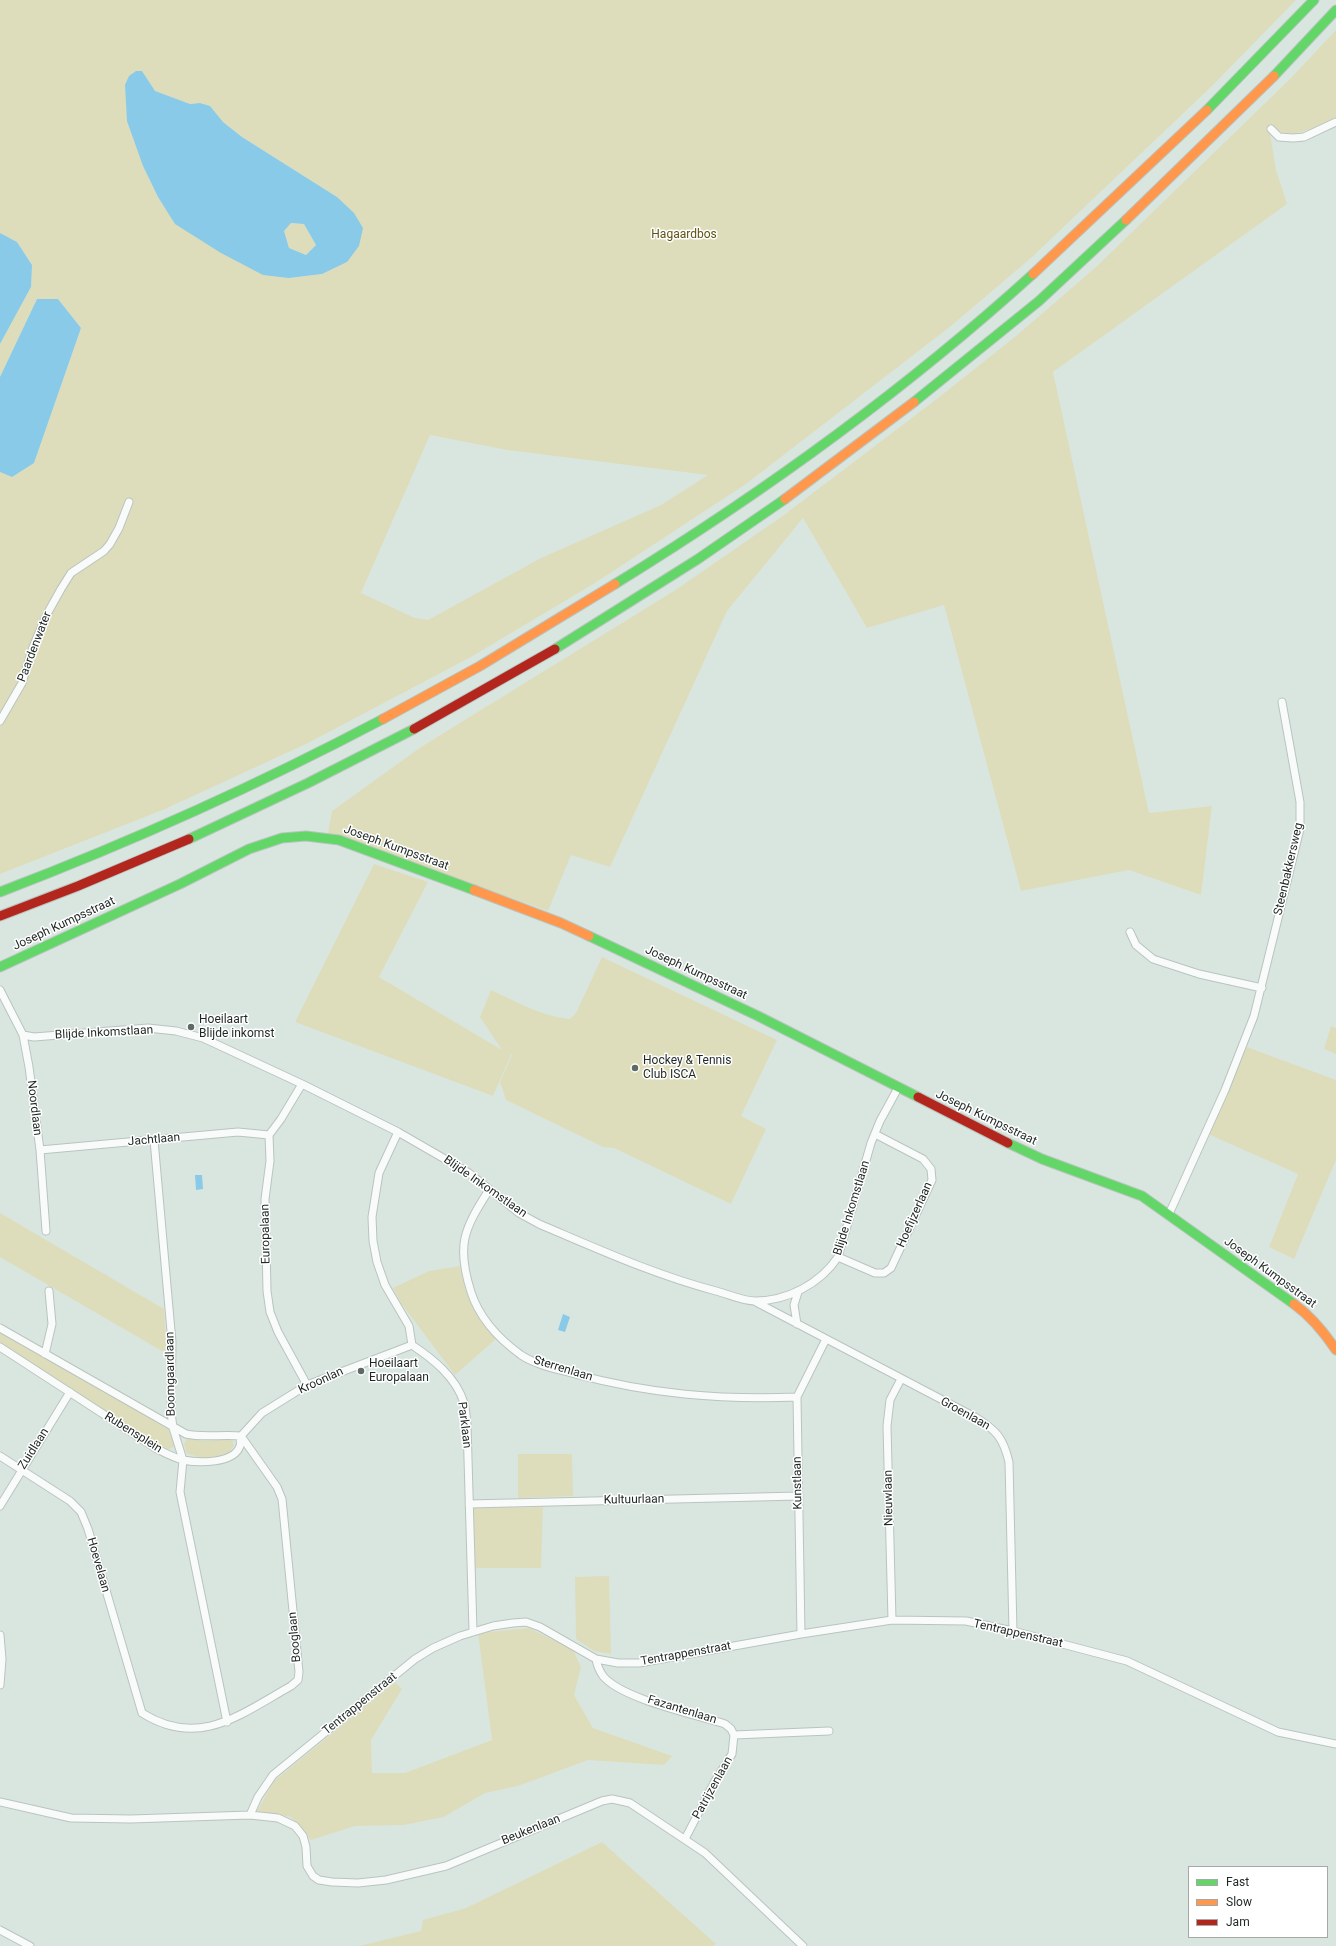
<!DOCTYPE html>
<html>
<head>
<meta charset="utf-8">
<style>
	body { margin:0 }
	#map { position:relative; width:1336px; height:1946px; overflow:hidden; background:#d9e6e0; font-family:Roboto,sans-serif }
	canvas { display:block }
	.legend { position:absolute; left:1188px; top:1866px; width:140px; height:72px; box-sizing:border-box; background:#fff; border:1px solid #a5a9a7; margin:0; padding:5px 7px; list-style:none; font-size:12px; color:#1e2723 }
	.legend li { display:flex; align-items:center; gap:8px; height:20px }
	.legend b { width:20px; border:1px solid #a5a9a7 }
</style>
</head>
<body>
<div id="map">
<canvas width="1336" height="1946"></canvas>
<ul class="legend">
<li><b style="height:5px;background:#63d668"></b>Fast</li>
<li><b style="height:5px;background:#ff974d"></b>Slow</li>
<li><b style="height:5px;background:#b3261e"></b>Jam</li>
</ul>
</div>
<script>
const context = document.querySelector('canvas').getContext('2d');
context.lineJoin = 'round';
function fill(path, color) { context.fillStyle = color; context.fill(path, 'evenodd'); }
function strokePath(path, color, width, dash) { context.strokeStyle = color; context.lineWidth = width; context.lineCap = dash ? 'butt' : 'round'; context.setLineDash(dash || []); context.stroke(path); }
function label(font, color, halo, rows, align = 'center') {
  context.font = font + ' Roboto,sans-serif'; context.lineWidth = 3; context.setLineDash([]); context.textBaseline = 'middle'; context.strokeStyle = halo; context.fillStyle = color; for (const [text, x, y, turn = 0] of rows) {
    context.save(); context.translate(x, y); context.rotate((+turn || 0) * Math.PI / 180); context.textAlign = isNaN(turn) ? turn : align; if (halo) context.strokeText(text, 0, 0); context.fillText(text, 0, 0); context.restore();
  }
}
fill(new Path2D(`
	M0 0H1296L1213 85 1031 258 951 326 746 484 595 583 471 657 308 743 165 809 0 874V472L12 477 34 463 81 328 58 299H37L0 377V344L31 287 32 265 17 242 0 233ZM142 71 154 91 190 104 200 103 210 106 223 122 242 137 337 197 347 262 322 274 289 278 176 224 158 197 143 166ZM430 435 507 450 708 475 661 505 541 558 428 620 415 618 361 593Z
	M1336 30V118C1318 125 1292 142 1274 128L1270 133 1276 170 1287 204 1053 372 1149 813 1212 806 1201 895 1129 870 1021 891 944 605 867 628 803 518 727 611 610 867 571 855 548 911 328 833 332 811 421 747 677 589 784 515 938 398 1016 336 1096 267 1291 78Z
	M291 223 304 224 316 245 306 255 289 248 284 231Z
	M374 864 428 882 379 977 502 1050 480 1017 491 990C517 1002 541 1016 570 1019L576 1013 602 957 777 1040 741 1116 766 1129 731 1204 614 1148 603 1147 506 1100 500 1082 512 1055 509 1053 511 1055 493 1096 295 1022Z
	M1331 1026 1336 1028V1054L1324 1049Z
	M1244 1046 1336 1080V1160L1294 1259 1269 1247 1298 1174 1208 1134Z
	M0 1213 164 1309 167 1354 0 1257Z
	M460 1266C465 1295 475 1318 496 1339L455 1375 401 1303 393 1288 429 1271Z
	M0 1332 168 1429 175 1446 167 1450 0 1344Z
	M187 1438 204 1441 232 1439 234 1446 228 1453 204 1459 186 1453 184 1444Z
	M518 1454H572L573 1496 518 1498Z
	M543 1507 541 1568H474V1508Z
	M609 1576 611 1654 594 1651 576 1639 575 1577Z
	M529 1628 573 1650 581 1667 574 1695 593 1728 672 1756 664 1765 588 1760 518 1786 485 1793 444 1817 404 1825 355 1826 311 1840 291 1817 257 1811 274 1781 395 1682 402 1689 371 1740 372 1773H405L492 1740 478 1633Z
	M602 1842 716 1944 713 1946H359L421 1931 423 1920 466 1908Z`), '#deddbb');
fill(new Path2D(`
	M136 71H142L155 91 190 104 200 103 210 106 223 122 242 137 337 197 354 213 363 228 359 246 347 262 322 274 289 278 263 275 221 253 175 224 158 197 143 166 127 121 125 85 129 76ZM291 223 304 224 316 245 306 255 289 248 284 231Z
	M0 233 17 242 32 265 31 287 0 344Z
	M37 299H58L81 328 34 463 12 477 0 472V377Z
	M195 1175H202L203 1189 196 1190Z
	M563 1314 570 1317 565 1332 558 1330Z`), '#88cae8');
const street = new Path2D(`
	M1271 129 1279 137 1293 138 1304 137 1336 122
	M0 721 22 683 33 647 47 614 61 589 71 573 104 551 110 544 119 528 129 502
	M1130 932 1136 945 1153 959 1199 974 1262 988
	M0 990 23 1035 29 1067 40 1150 46 1231
	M23 1035 34 1037 148 1028 176 1031 203 1038 302 1084 398 1132 469 1173 519 1213 539 1224C598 1249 655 1275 716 1291 728 1294 743 1301 755 1301 787 1301 820 1284 838 1257L871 1143 880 1121 898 1088
	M302 1084 281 1119 269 1135 270 1161 265 1199 267 1291 270 1312 278 1332 307 1385
	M398 1132 379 1173 372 1217 373 1241 377 1262 385 1285 409 1326 412 1345C433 1359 456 1377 464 1403 466 1409 466 1417 467 1424L473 1631
	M154 1140 172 1342 171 1412 173 1428 183 1460 180 1492 227 1722
	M40 1150 238 1132 269 1135
	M489 1190C464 1229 456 1245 471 1292 479 1317 499 1339 521 1355 536 1365 557 1369 575 1374 650 1394 719 1400 797 1397
	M1169 1214 1225 1090 1254 1016 1300 829V802L1282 702
	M838 1257 875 1273H884L891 1268 932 1180 931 1169 923 1159 875 1134
	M754 1301 975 1417C996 1430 1003 1437 1009 1462L1013 1631
	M797 1324 794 1305 798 1292
	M0 1328 186 1434C204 1438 222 1434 241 1436
	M0 1347 157 1449C165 1453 174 1458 183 1460 198 1463 234 1464 240 1446 241 1443 240 1439 240 1436
	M45 1354 52 1324 49 1291
	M241 1436 262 1413 307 1385 412 1345
	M0 1456 70 1501 81 1512 88 1529 142 1713C199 1749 241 1714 291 1686L298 1680 299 1672 282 1499 277 1487 241 1436
	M469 1504 799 1496
	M0 1506 70 1392
	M892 1620 887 1426 890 1400 901 1379
	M801 1634 797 1397 826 1339
	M0 1635 2 1659 0 1685
	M596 1659C597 1666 599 1670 603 1676 622 1699 694 1714 725 1724L731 1729 734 1735 829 1731
	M0 1802 71 1818 131 1819 250 1815 278 1818 295 1826 303 1836 306 1847 307 1866 313 1876 319 1880 332 1882 358 1883 386 1880 446 1866 602 1801 612 1799 630 1803 705 1853 803 1946
	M250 1815 258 1797 273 1775 415 1659 433 1648 460 1636 493 1626 513 1623 526 1622 540 1627 596 1659 618 1663H639L801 1634 892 1620 966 1621 1013 1631 1127 1661 1278 1732 1336 1744
	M685 1839 715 1781 732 1754 734 1735
	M0 1930 30 1946`);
const fast = new Path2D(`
	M1274 76 1336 10
	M1207 110 1314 0
	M914 402 1039 301 1126 220
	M615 584C763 493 905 390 1033 274
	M555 649 698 559 785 499
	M189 839 308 783 414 729
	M0 892C131 842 258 785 383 719
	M589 936 758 1016 918 1097
	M0 967 180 884 249 849 282 838 306 836 339 840 474 890
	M1008 1143 1042 1159 1142 1196 1294 1304`);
const slow = new Path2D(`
	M1126 220 1274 76
	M1033 274 1207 110
	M785 499 914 402
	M383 719 480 666 615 584
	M474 890 561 923 589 936
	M1294 1304C1312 1317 1324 1332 1336 1350`);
const jam = new Path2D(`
	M414 729 555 649
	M0 916 78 886 189 839
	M918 1097 1008 1143`);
strokePath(street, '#b9c4bf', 9);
strokePath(fast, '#b9c4bf', 11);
strokePath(slow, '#b9c4bf', 11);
strokePath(jam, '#b9c4bf', 11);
strokePath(street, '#f9fbfa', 7);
strokePath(fast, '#63d668', 9);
strokePath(slow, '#ff974d', 9);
strokePath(jam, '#b3261e', 9);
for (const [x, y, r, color] of [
	[191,1027,4,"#5f6a65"],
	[635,1068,4,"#5f6a65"],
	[361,1371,4,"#5f6a65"]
]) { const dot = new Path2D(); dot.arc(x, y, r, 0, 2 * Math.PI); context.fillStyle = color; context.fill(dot); strokePath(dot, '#fff', 1.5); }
label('12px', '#605313', '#fff', [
	["Hagaardbos",684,235]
]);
label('12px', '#1e2723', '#fff', [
	["Paardenwater",35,647,-69],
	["Joseph Kumpsstraat",396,848,20],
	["Steenbakkersweg",1289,869,-77],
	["Joseph Kumpsstraat",64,924,-25],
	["Joseph Kumpsstraat",696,973,25],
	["Blijde Inkomstlaan",104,1033,-3],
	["Noordlaan",34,1108,83],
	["Joseph Kumpsstraat",986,1118,26],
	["Jachtlaan",154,1140,-5],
	["Blijde Inkomstlaan",485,1187,35],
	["Blijde Inkomstlaan",852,1208,-73],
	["Hoefijzerlaan",915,1215,-66],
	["Europalaan",266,1234,-91],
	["Joseph Kumpsstraat",1270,1273,36],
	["Sterrenlaan",563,1369,17],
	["Boomgaardlaan",171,1374,-91],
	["Kroonlan",321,1381,-25],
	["Groenlaan",965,1414,29],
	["Parklaan",464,1425,83],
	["Rubensplein",133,1433,32],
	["Zuidlaan",34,1449,-58],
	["Kunstlaan",798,1483,-91],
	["Nieuwlaan",889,1498,-91],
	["Kultuurlaan",634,1500,-1],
	["Hoevelaan",98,1565,74],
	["Tentrappenstraat",1018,1634,13],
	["Booglaan",295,1637,-95],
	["Tentrappenstraat",686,1654,-10],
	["Tentrappenstraat",360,1704,-39],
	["Fazantenlaan",682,1710,17],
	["Patrijzenlaan",713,1788,-61],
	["Beukenlaan",531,1830,-22]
]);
label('12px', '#1e2723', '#fff', [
	["Hoeilaart",199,1020],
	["Blijde inkomst",199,1034],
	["Hockey & Tennis",643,1061],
	["Club ISCA",643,1075],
	["Hoeilaart",369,1364],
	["Europalaan",369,1378]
], 'left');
</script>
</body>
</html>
